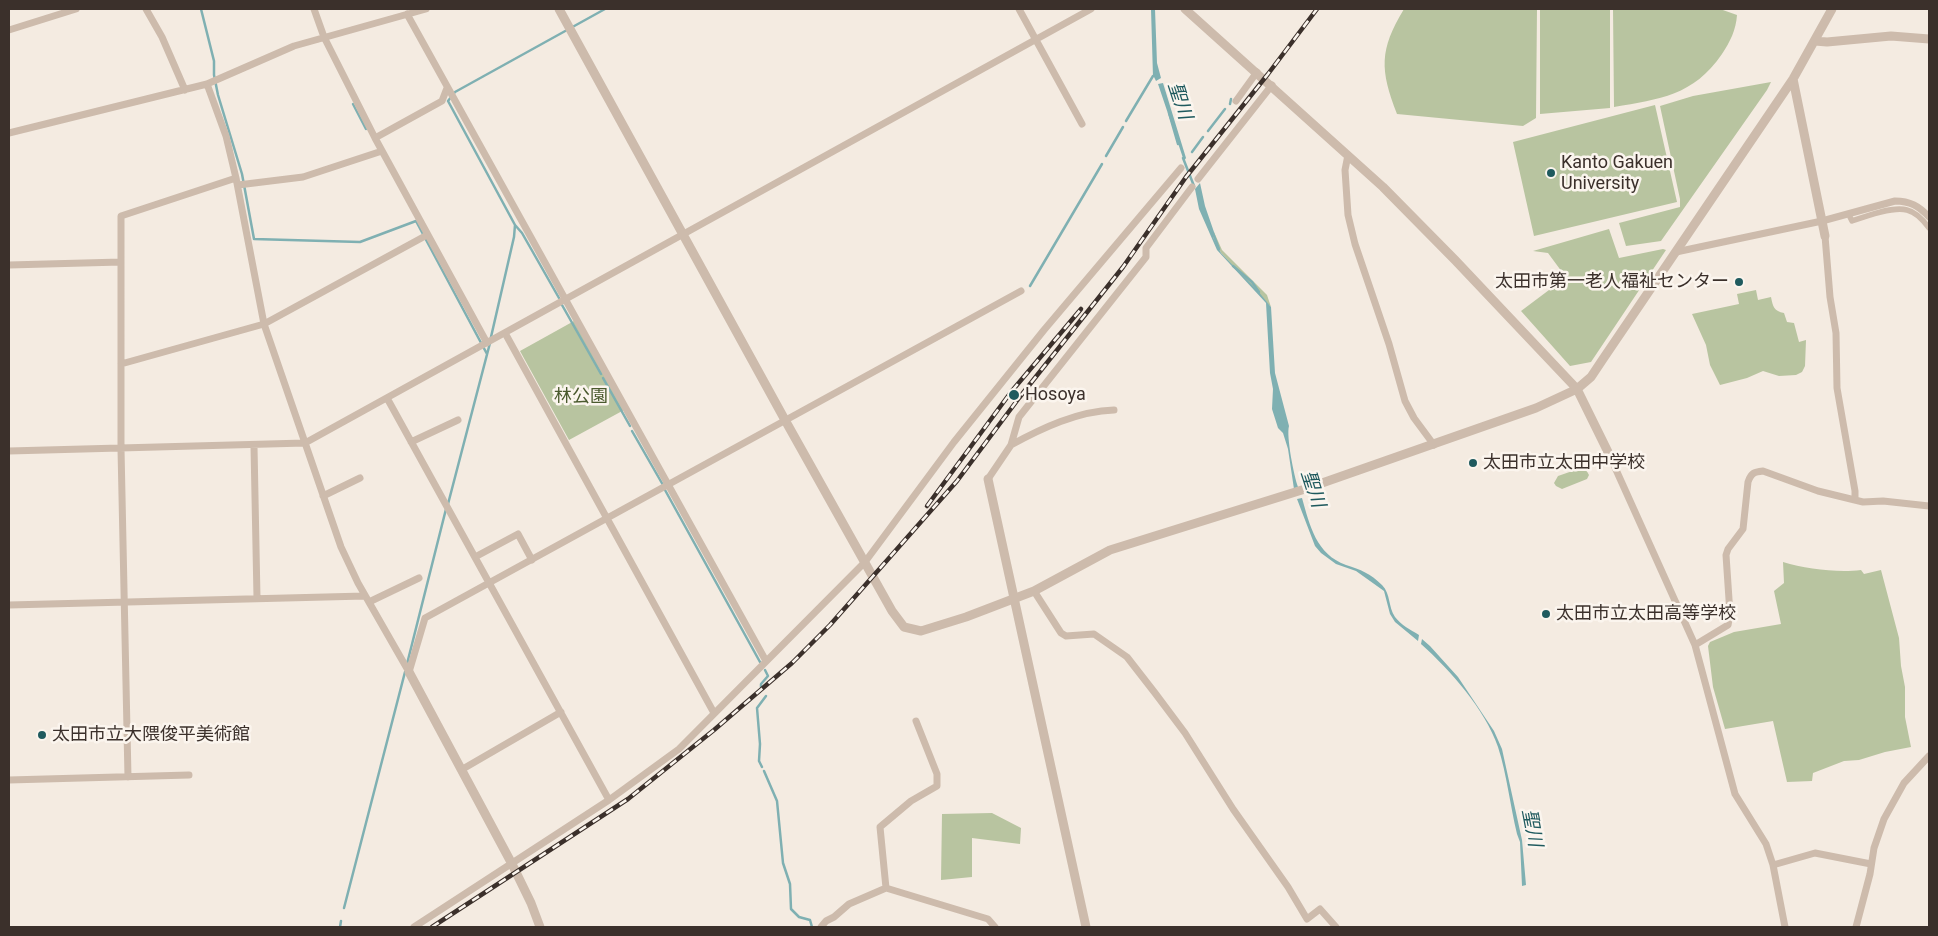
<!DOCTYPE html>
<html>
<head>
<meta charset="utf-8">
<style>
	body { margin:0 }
	#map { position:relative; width:1938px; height:936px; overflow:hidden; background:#f4ebe1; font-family:Roboto,sans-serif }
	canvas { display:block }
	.frame { position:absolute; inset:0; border:10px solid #3b302b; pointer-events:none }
</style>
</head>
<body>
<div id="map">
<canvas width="1938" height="936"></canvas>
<div class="frame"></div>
</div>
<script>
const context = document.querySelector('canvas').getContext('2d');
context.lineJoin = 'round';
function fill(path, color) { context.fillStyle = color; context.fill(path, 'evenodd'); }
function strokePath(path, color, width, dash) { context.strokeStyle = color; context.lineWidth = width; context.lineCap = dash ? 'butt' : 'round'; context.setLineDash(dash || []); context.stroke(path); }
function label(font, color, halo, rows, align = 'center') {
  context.font = font + ' Roboto,"Noto Sans JP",sans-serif'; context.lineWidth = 5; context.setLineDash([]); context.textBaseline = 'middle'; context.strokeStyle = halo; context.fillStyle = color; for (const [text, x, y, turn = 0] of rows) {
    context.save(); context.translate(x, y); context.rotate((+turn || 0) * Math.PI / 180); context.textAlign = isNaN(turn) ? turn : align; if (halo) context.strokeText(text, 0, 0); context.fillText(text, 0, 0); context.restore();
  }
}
fill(new Path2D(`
	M1404 9H1537L1536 118 1523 126 1397 114C1380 70 1379 50 1404 9Z
	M1540 9H1610V108L1540 114Z
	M1613 9H1720L1737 15C1736 30 1730 42 1722 54 1693 96 1660 99 1614 107Z
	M1771 82 1767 90 1661 241 1626 246 1619 223 1680 207V199L1660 106 1693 96Z
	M1655 105 1677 202 1534 236 1513 142Z
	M1609 229 1619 258 1663 249 1666 250 1591 362 1570 366 1521 311 1553 287 1562 272 1548 253 1533 251Z
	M1214 232 1222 250 1267 295 1271 307 1221 253 1213 237Z
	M1756 290 1758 300 1771 297C1773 307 1774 311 1784 313L1787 322 1794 323 1799 342 1806 340 1805 366 1802 372 1796 375 1779 376 1763 371 1747 378 1720 385 1710 365 1706 345 1692 314 1739 304 1737 294Z
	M574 321 624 410 569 440 520 351Z
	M1581 468H1585L1589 475 1587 479 1562 489 1556 486 1554 483 1558 476Z
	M1783 562C1806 569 1838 573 1861 570L1864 574 1881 570 1899 638 1901 666 1905 687V717L1911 747 1885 752 1859 760 1844 761 1813 773 1812 781 1787 782 1773 721 1725 729 1713 687 1708 646 1710 642 1734 632 1781 624 1774 591 1784 583Z
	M992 813 1021 828 1020 844 972 838V877L941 880 942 814Z`), '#b8c4a0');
fill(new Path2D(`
	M1151 9H1155L1157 63 1161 78 1156 81 1154 77H1153Z
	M1163 83 1186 158 1184 161 1158 84Z
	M1200 183 1205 206 1214 232 1213 237 1221 253 1258 291 1271 307 1275 373 1289 426C1286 436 1294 476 1298 487L1294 489 1288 449 1283 433 1278 428 1272 409 1273 389 1270 373 1266 303 1217 250 1199 209 1195 189Z
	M1302 498C1310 526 1316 554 1346 565 1361 570 1370 573 1382 585 1391 594 1388 607 1395 617 1401 625 1411 630 1419 635L1418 641 1395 622 1390 614 1384 591 1356 571 1336 564 1321 553 1315 546 1297 499Z
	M1422 639 1430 646 1458 677 1494 731 1502 749 1522 840 1526 885 1522 886 1520 842 1517 834C1510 805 1507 775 1498 747 1485 709 1450 670 1421 644Z`), '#7fb0b2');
strokePath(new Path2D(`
	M201 9 214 61V75L218 95 242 174 254 239 360 242 416 221 487 354
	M353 104 366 129
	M1230 104 1231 99
	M1169 113 1178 144
	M1126 121 1153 76
	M1208 131 1225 109
	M1192 152 1203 137
	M1106 156 1123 127
	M1183 158 1194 186
	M515 225 522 233 559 298
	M1213 233 1219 249
	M1233 266 1252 282 1259 292
	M1030 286 1102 164
	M562 305 601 374
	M491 337 514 237 515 225 448 101 455 92 605 9
	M603 378 630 426
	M632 431 663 485
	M665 490 760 662
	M448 504 490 343
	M407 664 446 509
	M761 687V684L768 676 765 670
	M762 767 759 761 760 744 757 708 766 696
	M764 771 777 801 783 863 790 884 791 909 799 917 810 920 812 927
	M344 908 405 672
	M340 927 341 921`), '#7fb0b2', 2.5);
strokePath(new Path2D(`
	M1850 217 1852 221C1866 216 1893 206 1907 210 1916 212 1924 221 1929 228`), '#cdbbac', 5.5);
strokePath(new Path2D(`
	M146 9 162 37 185 90
	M314 9 324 37 375 138 487 343
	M1019 9 1082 124
	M407 14 766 661
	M9 30 76 9
	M207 84 226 136 236 178 264 324 341 547 358 583 409 672
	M1236 101 1257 72
	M9 133 207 84 294 46 426 9
	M375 138 442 101 447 88
	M1348 155 1345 170 1348 215 1355 244 1389 344 1405 401 1414 418 1434 445
	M1198 179 1272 85
	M238 185 303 177 382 151
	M1825 236 1830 297 1836 333 1837 388 1855 491V499
	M1676 252 1822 221 1895 201C1910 201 1919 206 1929 217
	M9 265 121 262
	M505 333 714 713
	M121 364 264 324 427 235
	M387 398 609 800
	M411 442 458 420
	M1011 445C1042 428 1078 411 1114 410
	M254 446 257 598
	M9 451 305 443 1091 9
	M1608 452 1695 645 1735 794 1766 844 1773 865 1785 927
	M988 479 1011 445 1019 417 1146 257V248L1192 187
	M323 496 360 478
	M475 557 518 534 532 560
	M1034 591 1061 633 1066 636 1094 634 1127 657 1155 693 1185 733 1233 809 1288 887 1307 919 1320 909 1336 927
	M369 602 419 578
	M9 605 365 596
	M1695 645 1728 625 1730 614 1726 555 1728 549 1743 529 1748 482C1751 473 1754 472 1763 471L1818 491 1863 502 1883 501 1929 506
	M409 672 425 618 1021 291
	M461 770 561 712
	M128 777 121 449V216L236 178
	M9 780 189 775
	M1773 865 1815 853 1871 864
	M886 888 880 827 911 801 937 786V774L916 721
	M414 927 609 800 679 749 865 562 954 442 1044 330 1181 168
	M821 927 826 921 834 917 849 904 886 888 988 919 995 927
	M1856 927 1870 874 1874 848 1884 819 1904 783 1929 756`), '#cdbbac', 7);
strokePath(new Path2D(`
	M559 9 785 420 892 611 904 627 921 631 966 617 1034 591 1110 550 1305 489 1536 408 1577 389 1591 377 1603 359 1793 79 1832 9
	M1185 9 1383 187 1455 260 1577 389 1608 452
	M1815 41 1827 42 1891 36 1929 39
	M1793 79 1825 236
	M988 479 1086 927
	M409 672 512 864 531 903 540 927`), '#cdbbac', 9);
const rail = new Path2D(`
	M927 506 1011 392 1081 309
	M432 927 628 799 714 730 792 663 830 625 957 481 1019 398 1123 267 1186 177 1268 74 1317 9`);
strokePath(rail, '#3b302b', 4.5);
strokePath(rail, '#fbf5ee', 2.5, [8]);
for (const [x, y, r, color] of [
	[1551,173,5,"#1f5a5e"],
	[1739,282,5,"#1f5a5e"],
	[1014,395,6,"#1f5a5e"],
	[1473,463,5,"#1f5a5e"],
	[1546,614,5,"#1f5a5e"],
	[42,735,5,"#1f5a5e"]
]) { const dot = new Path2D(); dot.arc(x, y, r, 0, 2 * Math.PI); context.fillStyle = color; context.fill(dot); strokePath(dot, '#fbf5ee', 2); }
label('18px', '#3b302b', '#fbf5ee', [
	["Kanto Gakuen",1561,163],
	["University",1561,184],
	["太田市第一老人福祉センター",1729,282,"right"],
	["Hosoya",1025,395],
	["太田市立太田中学校",1483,463],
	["太田市立太田高等学校",1556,614],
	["太田市立大隈俊平美術館",52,735]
], 'left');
label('18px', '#4a5a2e', '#fbf5ee', [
	["林公園",581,397]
]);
label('italic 19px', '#1f5a5e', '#fbf5ee', [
	["聖川",1179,101,72],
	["聖川",1312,489,72],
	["聖川",1531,828,79]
]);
</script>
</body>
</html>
